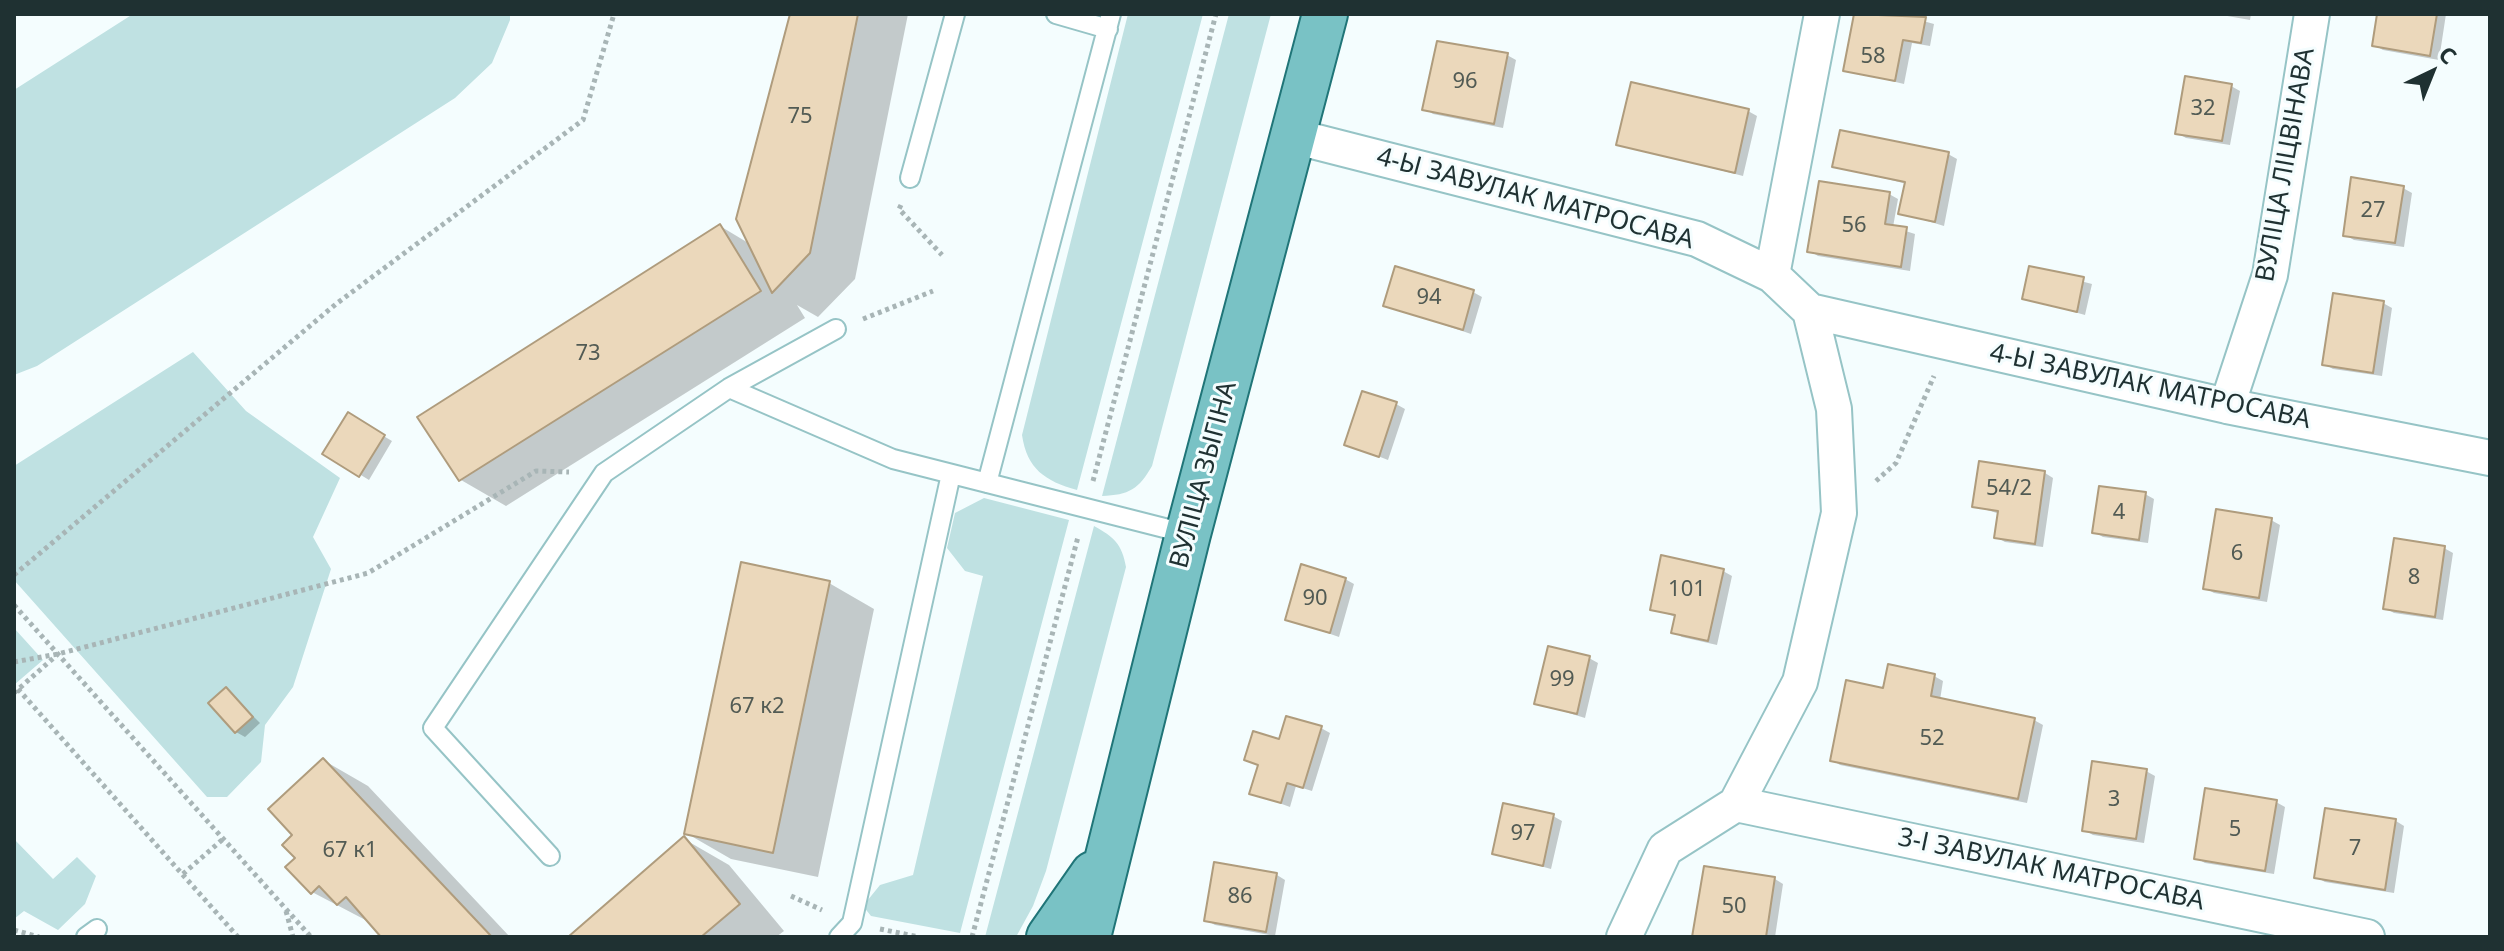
<!DOCTYPE html>
<html>
<head>
<meta charset="utf-8">
<style>
	body { margin:0 }
	#map { position:relative; width:2504px; height:951px; overflow:hidden; background:#f4fdfe; font-family:"Noto Sans",sans-serif }
	canvas { display:block }
	.frame { position:absolute; inset:0; border:16px solid #1f3132; pointer-events:none }
	.north { position:absolute; left:2392px; top:32px; width:80px; height:80px; -webkit-text-stroke:6px #f4fdfe; paint-order:stroke; rotate:43deg; font-size:22px; font-weight:700; line-height:32px; text-align:center; color:#1f3132 }
	.north::after { content:''; display:block; margin:auto; width:28px; height:36px; background:#1f3132; clip-path:polygon(50% 0,100% 100%,50% 72%,0 100%) }
</style>
</head>
<body>
<div id="map">
<canvas width="2504" height="951"></canvas>
<div class="frame"></div>
<div class="north">С</div>
</div>
<script>
const context = document.querySelector('canvas').getContext('2d');
context.lineJoin = 'round';
function fill(path, color) { context.fillStyle = color; context.fill(path, 'evenodd'); }
function strokePath(path, color, width, dash) { context.strokeStyle = color; context.lineWidth = width; context.lineCap = dash ? 'butt' : 'round'; context.setLineDash(dash || []); context.stroke(path); }
function label(font, color, halo, rows, align = 'center') {
  context.font = font + ' "Noto Sans",sans-serif'; context.lineWidth = 6; context.setLineDash([]); context.textBaseline = 'middle'; context.strokeStyle = halo; context.fillStyle = color; for (const [text, x, y, turn = 0] of rows) {
    context.save(); context.translate(x, y); context.rotate((+turn || 0) * Math.PI / 180); context.textAlign = isNaN(turn) ? turn : align; if (halo) context.strokeText(text, 0, 0); context.fillText(text, 0, 0); context.restore();
  }
}
fill(new Path2D(`
	M133 14H510V20L492 63 455 98 37 366 14 375V90Z
	M1128 14H1203L1077 490C1045 481 1027 469 1022 435Z
	M1229 14H1271L1152 466C1139 489 1129 495 1102 496Z
	M193 352 246 411 340 478 313 537 331 569 293 687 265 725 261 762 227 797H207L14 580V466Z
	M984 498 1069 520 960 933 871 916 863 906 880 885 913 875 983 576 965 571 947 548 955 513Z
	M1094 526C1114 537 1122 544 1126 567L1046 871 1033 906 1016 937H985Z
	M14 628 43 660 14 685Z
	M14 839 53 879 77 857 96 876 85 904 58 930 24 911 14 919Z`), '#bfe1e2');
fill(new Path2D(`
	M792 14H908L855 279 818 317 797 305 805 318 506 506 461 480 720 226 750 244Z
	M1856 14H1898L1934 24 1930 46 1912 43 1904 84 1845 70Z
	M2216 14H2251L2250 20Z
	M2379 14H2446L2439 60 2383 50 2374 45Z
	M1507 55 1516 60 1503 128 1433 114 1425 109Z
	M2231 86 2240 91 2230 145 2186 138 2177 133Z
	M1748 111 1757 116 1743 176 1618 144Z
	M1948 154 1957 159 1944 226 1901 213 1907 184 1835 166Z
	M2403 188 2412 193 2404 247 2354 240 2345 235Z
	M1889 194 1898 199 1893 227 1915 234 1910 271 1818 256 1810 251Z
	M2031 268 2092 284 2085 315 2024 298Z
	M1473 292 1482 297 1471 334 1385 305Z
	M2383 303 2392 308 2382 376 2333 369 2324 364Z
	M1396 404 1405 409 1388 460 1347 444Z
	M348 415 392 441 369 480 325 453Z
	M1980 464 2045 473 2053 478 2043 547 2005 542 1996 537 2000 514 1974 506Z
	M2145 494 2154 499 2148 543 2103 537 2094 532Z
	M2271 520 2280 525 2267 602 2214 593 2205 588Z
	M2444 548 2453 553 2443 620 2394 613 2385 608Z
	M1723 571 1732 576 1717 645 1682 637 1673 632 1676 617 1652 609Z
	M1345 579 1354 584 1339 637 1287 619Z
	M829 583 874 609 818 877 731 859 686 833Z
	M1589 658 1598 663 1585 718 1536 703Z
	M1934 676 1943 681 1940 700 2034 720 2043 725 2027 803 1840 765 1832 760 1885 690Z
	M226 689 260 723 245 737 236 732Z
	M1321 728 1330 733 1312 791 1296 786 1290 807 1252 793 1260 766 1247 759 1281 742Z
	M323 760 368 786 510 937H384L375 925 312 892 297 858 295 835Z
	M2146 771 2155 776 2144 843 2093 835 2084 830Z
	M2276 802 2285 807 2274 874 2205 863 2196 858Z
	M1553 816 1562 821 1551 869 1494 853Z
	M2396 821 2404 826 2394 893 2325 882 2316 877Z
	M684 839 729 865 784 931 776 937H571Z
	M1706 868 1775 879 1783 884 1775 937H1696Z
	M1277 875 1285 880 1275 936 1215 925 1206 920Z`), '#0003');
const building = new Path2D(`
	M790 14H858L810 253 772 293 736 219Z
	M1854 14 1926 17 1921 43 1903 40 1895 81 1843 71Z
	M2377 14H2437L2430 56 2372 46Z
	M1437 41 1508 53 1494 124 1422 110Z
	M2185 76 2232 84 2222 141 2175 134Z
	M1631 82 1749 109 1735 173 1616 145Z
	M1840 130 1949 152 1935 222 1898 214 1905 182 1832 167Z
	M2351 177 2404 186 2395 243 2343 236Z
	M1819 181 1890 192 1885 224 1907 227 1901 267 1807 252Z
	M720 224 761 291 459 481 417 417Z
	M1395 266 1474 290 1463 330 1383 306Z
	M2029 266 2084 277 2077 312 2022 299Z
	M2333 293 2384 301 2373 373 2322 365Z
	M1362 391 1397 402 1379 457 1344 445Z
	M348 412 385 435 359 477 322 454Z
	M1979 461 2045 471 2035 544 1994 538 1998 511 1972 507Z
	M2099 486 2146 492 2139 540 2092 533Z
	M2216 509 2272 518 2259 598 2203 589Z
	M2394 538 2445 546 2435 617 2383 609Z
	M1661 555 1724 569 1708 641 1671 633 1675 615 1650 610Z
	M741 562 830 581 773 853 684 834Z
	M1301 564 1346 578 1330 633 1285 620Z
	M1548 646 1590 656 1577 714 1534 704Z
	M1888 664 1935 674 1931 696 2035 718 2018 799 1830 761 1846 680 1883 688Z
	M226 687 253 717 235 733 208 703Z
	M1286 716 1322 726 1303 788 1287 783 1281 803 1249 794 1258 765 1244 760 1253 731 1279 739Z
	M323 758 492 937H381L346 897 337 905 319 886 311 894 285 867 295 858 282 845 292 835 268 809Z
	M2092 761 2147 769 2136 839 2082 831Z
	M2205 788 2277 800 2265 871 2194 859Z
	M1503 803 1554 814 1543 866 1492 854Z
	M2325 808 2396 819 2385 890 2314 878Z
	M684 836 740 904 701 937H568Z
	M1214 862 1277 873 1266 932 1204 921Z
	M1704 866 1775 877 1766 937H1692Z`);
fill(building, '#ebd8bb');
strokePath(building, '#af9c7d', 2);
const lane = new Path2D(`
	M1056 14 1108 29
	M910 178 955 14
	M729 388 893 459 1188 534
	M987 483 1111 14
	M550 856 433 728 604 473 729 388 836 329
	M86 937 97 929
	M839 937 852 923 951 474`);
const street = new Path2D(`
	M1293 136 1697 239 1772 275
	M1810 311 2227 406 2490 458
	M2227 406 2270 275 2312 14
	M1736 804 2367 937
	M1624 937 1665 849 1736 804 1800 682 1839 513 1834 409 1810 311 1772 275 1822 14`);
const primary = new Path2D(`
	M1049 937 1093 874
	M1088 937 1188 534 1325 14`);
strokePath(lane, '#96c4c6', 22);
strokePath(street, '#96c4c6', 38);
strokePath(primary, '#207578', 48);
strokePath(new Path2D(`
	M901 205 899 209 942 255
	M863 319 933 291
	M1093 481 1216 14
	M1876 481 1896 463 1934 376
	M14 575 336 304 583 120 614 14
	M14 605 311 937
	M14 662 58 654 368 573 536 471 569 472
	M18 689 238 937
	M14 693 58 654
	M183 874 223 839
	M791 896 822 910
	M286 911 293 937
	M880 929 919 937
	M14 930 39 937
	M972 937 1078 537`), '#a8b5b6', 5, [4, 4]);
strokePath(lane, '#fff', 18);
strokePath(street, '#fff', 34);
strokePath(primary, '#79c2c5', 44);
label('22px', '#525b54', null, [
	["58",1873,57],
	["96",1465,82],
	["32",2203,109],
	["75",800,117],
	["27",2373,211],
	["56",1854,226],
	["94",1429,298],
	["73",588,354],
	["54/2",2009,489],
	["4",2119,513],
	["6",2237,554],
	["8",2414,578],
	["101",1687,590],
	["90",1315,599],
	["99",1562,680],
	["67 к2",757,707],
	["52",1932,739],
	["3",2114,800],
	["5",2235,830],
	["97",1523,834],
	["7",2355,849],
	["67 к1",350,851],
	["86",1240,897],
	["50",1734,907]
]);
label('26px', '#1f3132', '#f4fdfe', [
	["ВУЛІЦА ЛІЦВІНАВА",2286,165,-80],
	["4-Ы ЗАВУЛАК МАТРОСАВА",1535,199,15],
	["4-Ы ЗАВУЛАК МАТРОСАВА",2150,387,12],
	["ВУЛІЦА ЗЫГІНА",1204,475,-75],
	["3-І ЗАВУЛАК МАТРОСАВА",2051,870,12]
]);
</script>
</body>
</html>
